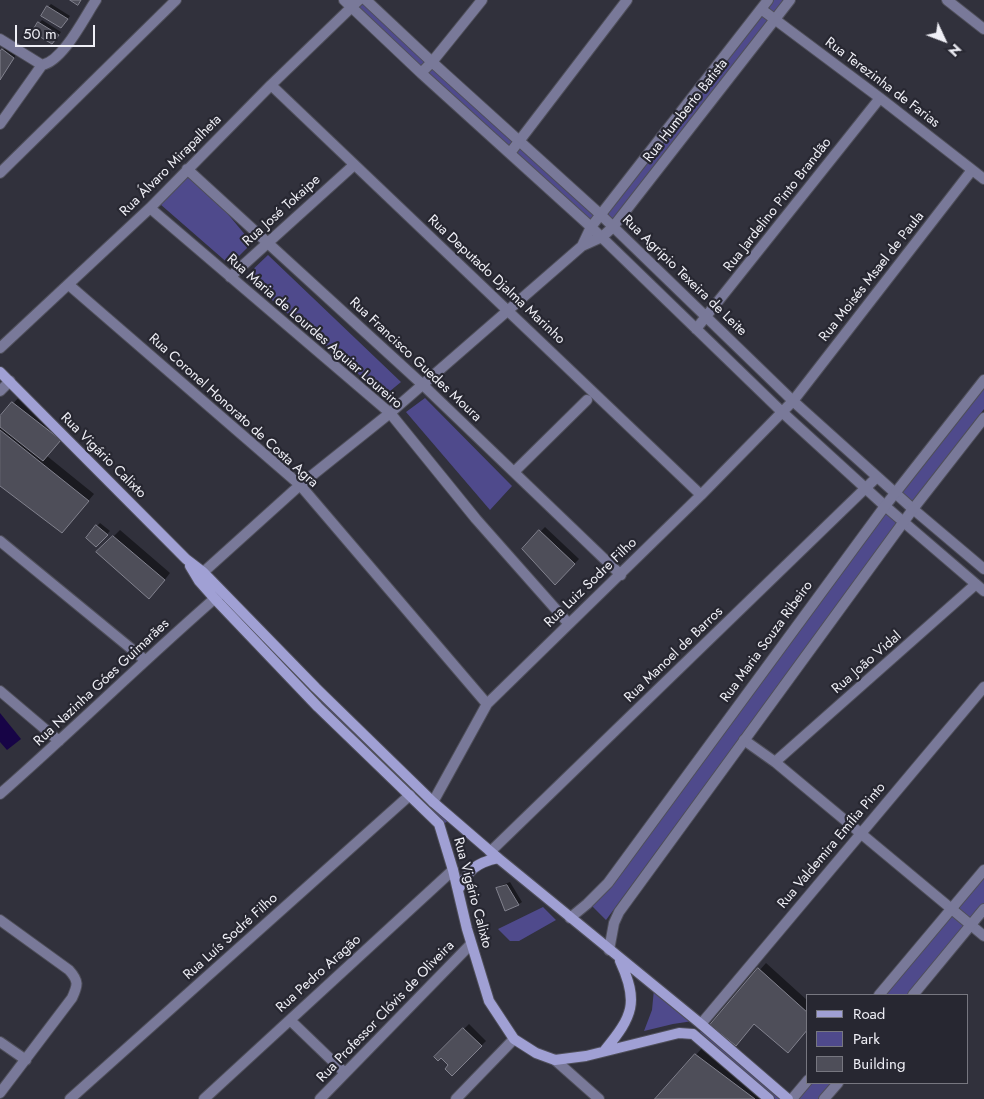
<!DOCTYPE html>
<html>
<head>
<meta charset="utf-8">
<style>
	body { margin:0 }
	#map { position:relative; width:984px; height:1099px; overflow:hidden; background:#31313c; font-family:Jost,sans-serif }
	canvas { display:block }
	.legend { position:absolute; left:806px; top:994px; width:162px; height:90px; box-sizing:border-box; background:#272731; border:1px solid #777780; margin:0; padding:6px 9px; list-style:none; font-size:15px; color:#efeff6 }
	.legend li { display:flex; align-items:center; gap:10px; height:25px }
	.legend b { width:25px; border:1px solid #777780 }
	.north { position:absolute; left:919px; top:15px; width:50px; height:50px; -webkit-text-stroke:4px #272731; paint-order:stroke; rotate:133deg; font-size:14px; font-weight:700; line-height:20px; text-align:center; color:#efeff6 }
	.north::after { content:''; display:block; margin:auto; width:18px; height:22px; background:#efeff6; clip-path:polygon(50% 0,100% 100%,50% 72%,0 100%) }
	.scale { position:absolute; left:15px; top:25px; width:80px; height:22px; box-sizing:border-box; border:2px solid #efeff6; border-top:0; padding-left:6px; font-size:15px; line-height:18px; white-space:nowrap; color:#efeff6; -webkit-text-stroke:4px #272731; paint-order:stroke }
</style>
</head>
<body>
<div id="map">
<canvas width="984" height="1099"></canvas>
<ul class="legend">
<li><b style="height:6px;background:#a0a0d4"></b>Road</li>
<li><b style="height:14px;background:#4f4a8c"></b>Park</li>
<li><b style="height:14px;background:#4e4e59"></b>Building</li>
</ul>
<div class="north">N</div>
<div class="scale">50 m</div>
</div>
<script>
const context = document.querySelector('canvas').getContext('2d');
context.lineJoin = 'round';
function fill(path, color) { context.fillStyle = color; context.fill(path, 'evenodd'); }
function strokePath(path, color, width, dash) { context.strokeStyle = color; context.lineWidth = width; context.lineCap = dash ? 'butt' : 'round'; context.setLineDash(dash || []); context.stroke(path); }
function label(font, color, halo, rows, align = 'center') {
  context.font = font + ' Jost,sans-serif'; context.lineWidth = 4.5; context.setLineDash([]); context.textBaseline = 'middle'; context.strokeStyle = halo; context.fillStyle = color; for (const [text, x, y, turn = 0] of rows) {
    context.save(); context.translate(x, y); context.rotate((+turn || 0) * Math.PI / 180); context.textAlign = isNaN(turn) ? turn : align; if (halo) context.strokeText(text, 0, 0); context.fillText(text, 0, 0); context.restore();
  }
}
fill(new Path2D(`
	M363 0 428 62 421 69 355 8Z
	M773 0H786L775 15 765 9Z
	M762 13 771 20 614 221 605 214Z
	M431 66 515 142 510 149 424 73Z
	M520 144 597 215 590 223 514 153Z
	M189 176 227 213 252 243 230 265 160 204Z
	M268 255 401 382 384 396 245 277Z
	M984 387V409L912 503 901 492Z
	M425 398 512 486 490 510 406 412Z
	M885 513 898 522 606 920 591 905Z
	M202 575 450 820 443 824 368 752 200 579Z
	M984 874V905L971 921 956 908Z
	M543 907 556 920 519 941H510L498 929Z
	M951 914 968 925 908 995H883Z
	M654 989 693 1021 673 1024 644 1031 652 1010Z
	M703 1028 788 1099H773L700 1032Z
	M809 1083H834L820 1099H798Z`), '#4f4a8c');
fill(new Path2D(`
	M0 713 21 739 7 750 0 742Z`), '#170446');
fill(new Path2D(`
	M51 4 70 16 64 24 48 7Z
	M42 20 61 32 55 40 39 23Z
	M5 47 16 55 0 79V55Z
	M20 396 66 433 47 456 94 494 68 525 0 485V418Z
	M100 523 110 531 96 545 97 526Z
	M545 527 579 559 555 584 523 549Z
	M120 530 170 573 156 591 98 552Z
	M510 882 522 902 519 904 505 909 497 889 500 886Z
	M766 963 808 1001V1028L755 1023 712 1024Z
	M469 1024 486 1041 452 1075 450 1065 441 1056 436 1057Z
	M702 1048 770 1099H657Z`), '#0007');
const building = new Path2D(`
	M70 0H81L78 5Z
	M47 6 68 19 61 28 41 16Z
	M38 22 59 35 52 44 32 32Z
	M2 49 14 58 0 80V52Z
	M12 402 61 440 43 461 0 427V416Z
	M0 430 89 501 62 533 0 486Z
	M96 525 108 535 96 547 86 538Z
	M539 530 575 564 555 585 522 549Z
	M113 536 165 580 149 599 96 552Z
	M507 885 519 905 505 911 496 888Z
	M758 968 808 1013V1029L788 1053 754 1024 736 1046 710 1025Z
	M463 1028 482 1046 452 1076 445 1069 448 1065 441 1058 438 1061 434 1057Z
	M695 1054 755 1099H655Z`);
fill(building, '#4e4e59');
strokePath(building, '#82828e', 1);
const minor = new Path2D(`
	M344 0 421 73 591 227 782 412 885 506 984 591
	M366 0 432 62 601 215 793 401 913 509 984 569
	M947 0 984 29
	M761 9 880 98 984 179
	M0 39 42 65C63 61 84 18 96 0
	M421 73 432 62 482 0
	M271 85 701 495
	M0 124 42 65
	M510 153 627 0
	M187 169 423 385 621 575
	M0 173 176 0
	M150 208 390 413 476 519 568 623
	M582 246 591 227 768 0
	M230 277 354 165
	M69 285 300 485 487 704
	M696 329 880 98
	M0 348 150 208 271 85 359 0
	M514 472 587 400
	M0 541 145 660
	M198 577 300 485 390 413 582 246 602 237 613 227 790 0
	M0 691 59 741
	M744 740 775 762 984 936
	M775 762 976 584
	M0 794C75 728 146 658 221 593
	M433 802 487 704 701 495 793 401 972 170
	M490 852 877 477
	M0 920 69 970C79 981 78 985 72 998L0 1093
	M290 1020 345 1073
	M701 1024 984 687
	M0 1042 26 1060
	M555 1060 599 1099
	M204 1099 453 870
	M320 1099 471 944
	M456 1099 514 1039`);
const tertiary = new Path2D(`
	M0 391 10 381
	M570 918 587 904 608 883 885 506 984 380
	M609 950 614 923 619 912 913 509 984 418
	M879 995 984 870
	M913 995 984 909
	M70 1099 410 795
	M792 1099 808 1080
	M824 1099 838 1083`);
const secondary = new Path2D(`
	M0 372 186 559 203 572 316 688 433 802 498 858 701 1024 788 1099
	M190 566 199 581 215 599 318 707 439 824 453 870 467 929 489 1001 514 1039 536 1053 555 1060 586 1056 679 1033 693 1034 769 1099
	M458 890C469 870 475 863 498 858
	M605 1050C633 1016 639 1002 620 961`);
strokePath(minor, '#4f4f5a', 12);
strokePath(tertiary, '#4f4f5a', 12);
strokePath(secondary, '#4f4f5a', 12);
strokePath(minor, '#797999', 10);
strokePath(tertiary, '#797999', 10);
strokePath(secondary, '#a0a0d4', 10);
label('14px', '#efeff6', '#272731', [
	["Rua Terezinha de Farias",882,83,37],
	["Rua Humberto Batista",686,111,-52],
	["Rua Álvaro Mirapalheta",171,166,-45],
	["Rua Jardelino Pinto Brandão",778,205,-52],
	["Rua José Tokaipe",282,211,-42],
	["Rua Agrípio Texeira de Leite",684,276,44],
	["Rua Moisés Msael de Paula",872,277,-52],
	["Rua Deputado Djalma Marinho",496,280,43],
	["Rua Maria de Lourdes Aguiar Loureiro",314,332,41],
	["Rua Francisco Guedes Moura",415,360,43],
	["Rua Coronel Honorato de Costa Agra",233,411,42],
	["Rua Vigário Calixto",103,456,45],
	["Rua Luiz Sodre Filho",591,583,-44],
	["Rua Maria Souza Ribeiro",767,642,-54],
	["Rua Manoel de Barros",674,655,-44],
	["Rua João Vidal",867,663,-41],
	["Rua Nazinha Góes Guimarães",102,683,-43],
	["Rua Valdemira Emília Pinto",832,846,-50],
	["Rua Vigário Calixto",472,893,75],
	["Rua Luís Sodré Filho",231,937,-42],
	["Rua Pedro Aragão",319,974,-42],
	["Rua Professor Clóvis de Oliveira",386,1012,-46]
]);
</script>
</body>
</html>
